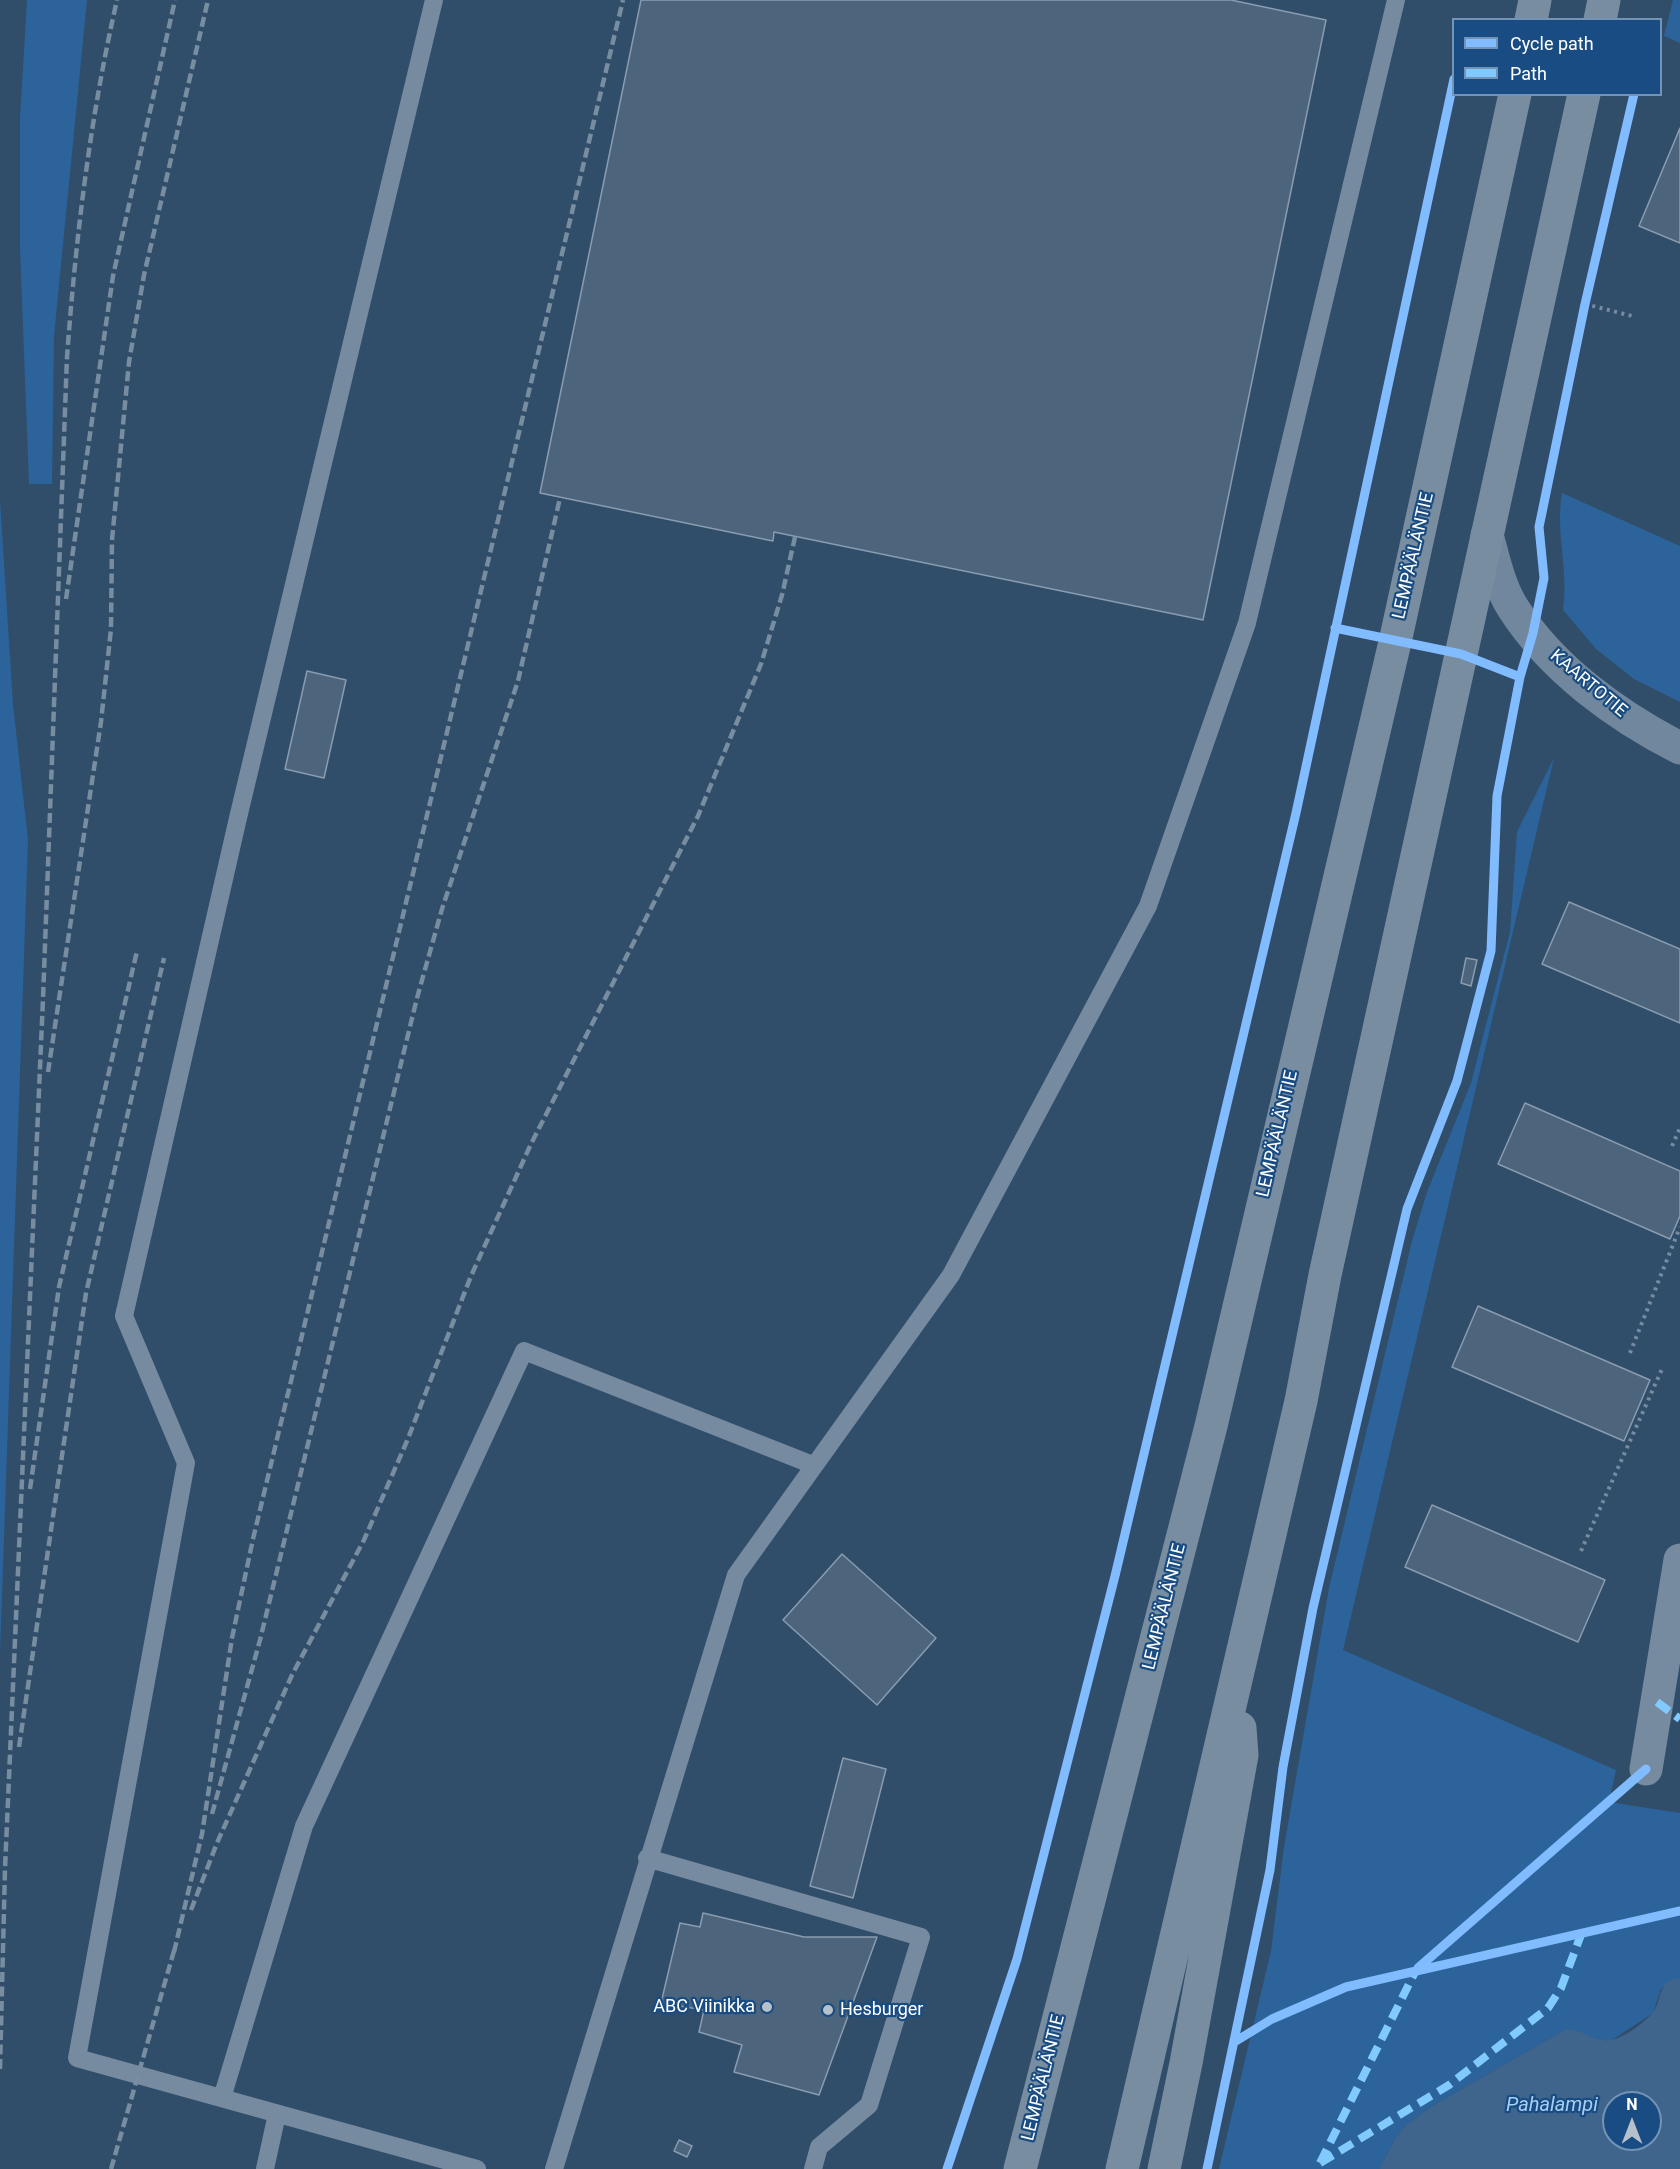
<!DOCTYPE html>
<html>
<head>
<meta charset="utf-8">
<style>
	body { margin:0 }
	#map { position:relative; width:1680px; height:2169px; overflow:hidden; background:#304d6a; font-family:Roboto,sans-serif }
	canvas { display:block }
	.legend { position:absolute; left:1452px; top:18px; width:210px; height:78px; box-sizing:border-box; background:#184c83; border:2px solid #7494b5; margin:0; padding:8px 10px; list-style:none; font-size:18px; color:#fff }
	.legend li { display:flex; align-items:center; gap:12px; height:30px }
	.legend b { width:30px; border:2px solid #7494b5 }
	.north { position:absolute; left:1602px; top:2091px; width:60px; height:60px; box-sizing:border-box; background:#184c83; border:2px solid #7494b5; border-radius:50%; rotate:0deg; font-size:16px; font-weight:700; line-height:24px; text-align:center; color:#fff }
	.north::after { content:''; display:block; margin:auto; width:21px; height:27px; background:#b7c1cb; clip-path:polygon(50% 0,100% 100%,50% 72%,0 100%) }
</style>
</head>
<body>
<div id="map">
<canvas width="1680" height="2169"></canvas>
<ul class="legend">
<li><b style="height:8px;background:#80bcff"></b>Cycle path</li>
<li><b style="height:8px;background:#80caff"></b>Path</li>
</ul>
<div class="north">N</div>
</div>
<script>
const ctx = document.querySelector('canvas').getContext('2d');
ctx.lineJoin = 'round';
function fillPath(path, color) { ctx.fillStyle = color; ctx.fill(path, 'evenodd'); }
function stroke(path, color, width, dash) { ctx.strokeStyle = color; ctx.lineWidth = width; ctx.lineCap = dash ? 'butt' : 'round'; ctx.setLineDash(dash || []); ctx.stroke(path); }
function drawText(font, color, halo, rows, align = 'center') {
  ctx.font = font + ' Roboto,sans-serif'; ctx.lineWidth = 4.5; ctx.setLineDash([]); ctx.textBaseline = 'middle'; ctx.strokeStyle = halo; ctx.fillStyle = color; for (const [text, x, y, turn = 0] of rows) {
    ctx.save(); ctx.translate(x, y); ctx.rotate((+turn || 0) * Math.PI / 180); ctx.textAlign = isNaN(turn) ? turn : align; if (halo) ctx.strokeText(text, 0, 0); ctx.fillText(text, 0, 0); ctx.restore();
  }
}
fillPath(new Path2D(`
	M27,0h60l-33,336 -2,148h-23l-9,-235v-132z
	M1673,0h7v43l-16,-7z
	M1562,493l118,53v156l-46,-23 -38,-30 -33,-39c6,-41 -8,-76 -1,-117z
	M0,500l13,204 15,136 -28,814z
	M1554,758l-211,892 273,120 -7,32 71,11v166h-7l-12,10 -8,24 -41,27h-13l-33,-11 -137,79 -23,17 -10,12 -17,32h-160l52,-218 13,-104 45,-259 83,-347 15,-49 44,-109 39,-151 7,-100z`), '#2c639a');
fillPath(new Path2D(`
	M1673,1979h7v190h-301l17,-32 10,-12 23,-17 137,-79c15,0 28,13 44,11 13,-1 39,-20 45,-31 7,-12 3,-23 18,-30zM1614,2103h36v36h-36z`), '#3f658d');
const building = new Path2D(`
	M641,0h590l95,20 -123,600 -429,-88 -1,9 -233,-48z
	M1680,128v115l-41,-17z
	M307,671l39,9 -22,98 -39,-9z
	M1569,902l111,47v74l-138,-59z
	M1466,958l11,2 -6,26 -10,-3z
	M1525,1103l155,68v45l-10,23 -172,-75z
	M1478,1306l172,74 -26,61 -172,-74z
	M1432,1505l173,75 -27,62 -173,-75z
	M842,1554l94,84 -59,67 -94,-85z
	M843,1758l43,11 -33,129 -43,-12z
	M703,1913l101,24h73l-58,158 -85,-23 8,-27 -43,-13 5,-22 -43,-7 19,-80 20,4z
	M679,2140l13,6 -5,11 -13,-6z`);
fillPath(building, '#4c647c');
stroke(building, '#8a9caf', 1.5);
stroke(new Path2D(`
	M1585,304l47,12
	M1672,1146l8,-18
	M1630,1353l50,-126
	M1581,1551l81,-182`), '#768ba0', 4, [3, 4.5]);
stroke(new Path2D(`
	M434,0l-196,818 -114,498 62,147 -109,595 400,111
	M647,1858l274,79 -52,168 -50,42 -6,22
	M222,2098l82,-272 220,-475 289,114
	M265,2169l12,-55
	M554,2169l182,-594 215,-300 197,-369 99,-283 149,-623`), '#768ba0', 18);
stroke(new Path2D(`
	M1646,1769l34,-209`), '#768ba0', 33);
stroke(new Path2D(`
	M1487,535c7,24 12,51 26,73 39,61 104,108 167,140`), '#71879d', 33);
stroke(new Path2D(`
	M1531,20l4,-20
	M1600,20l4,-20
	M1020,2169l191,-743 184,-784 120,-548
	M1122,2169l179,-768 24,-126 259,-1181
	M1164,2169l22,-106 56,-308 -2,-27`), '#788da0', 33);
stroke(new Path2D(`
	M66,599l47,-323 62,-276
	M48,1072l53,-350 10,-93 1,-89 17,-178 15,-87 64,-275
	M30,1489l29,-202 78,-336
	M19,1747l67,-454 78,-335
	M212,1814l48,-174 157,-642 25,-89 76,-228 42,-183
	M191,1910l26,-67 75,-168 72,-135 43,-99 64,-165 60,-132 167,-328 63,-152 21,-69 13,-58
	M174,1952l28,-118 30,-196 21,-99 370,-1539
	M0,2069l5,-200 38,-870 24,-642c9,-121 23,-239 50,-357
	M111,2169l65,-225`), '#788da0', 4.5, [10, 4.5]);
stroke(new Path2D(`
	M1657,1702l23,17
	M1320,2163l129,-78 99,-77 13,-20 21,-56
	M1320,2163l96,-193`), '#80caff', 8, [15, 8]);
stroke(new Path2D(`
	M1335,628l126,26 59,23
	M1418,1968l228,-199
	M1236,2041l36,-22 74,-32 334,-76
	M947,2169l70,-210 98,-383 181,-763 158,-734
	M1207,2169l63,-299 13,-103 30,-159 94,-399 50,-128 34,-130 6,-155 23,-119 13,-44 11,-55 -5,-51 46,-223 49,-210`), '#80bcff', 9);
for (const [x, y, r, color] of [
	[767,2007,6,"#b7c1cb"],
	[828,2010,6,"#b7c1cb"]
]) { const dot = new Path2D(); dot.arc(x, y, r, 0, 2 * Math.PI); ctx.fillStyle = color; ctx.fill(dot); stroke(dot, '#184c83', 2); }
drawText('18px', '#fff', '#184c83', [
	["LEMPÄÄLÄNTIE",1414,556,-77],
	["KAARTOTIE",1588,684,40],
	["LEMPÄÄLÄNTIE",1278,1134,-77],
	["LEMPÄÄLÄNTIE",1165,1607,-76],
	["LEMPÄÄLÄNTIE",1044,2078,-76]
]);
drawText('18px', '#fff', '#184c83', [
	["ABC Viinikka",755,2007],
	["Hesburger",840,2010,"left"]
], 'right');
drawText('italic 20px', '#a7cef4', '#184c83', [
	["Pahalampi",1552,2106]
]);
</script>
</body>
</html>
